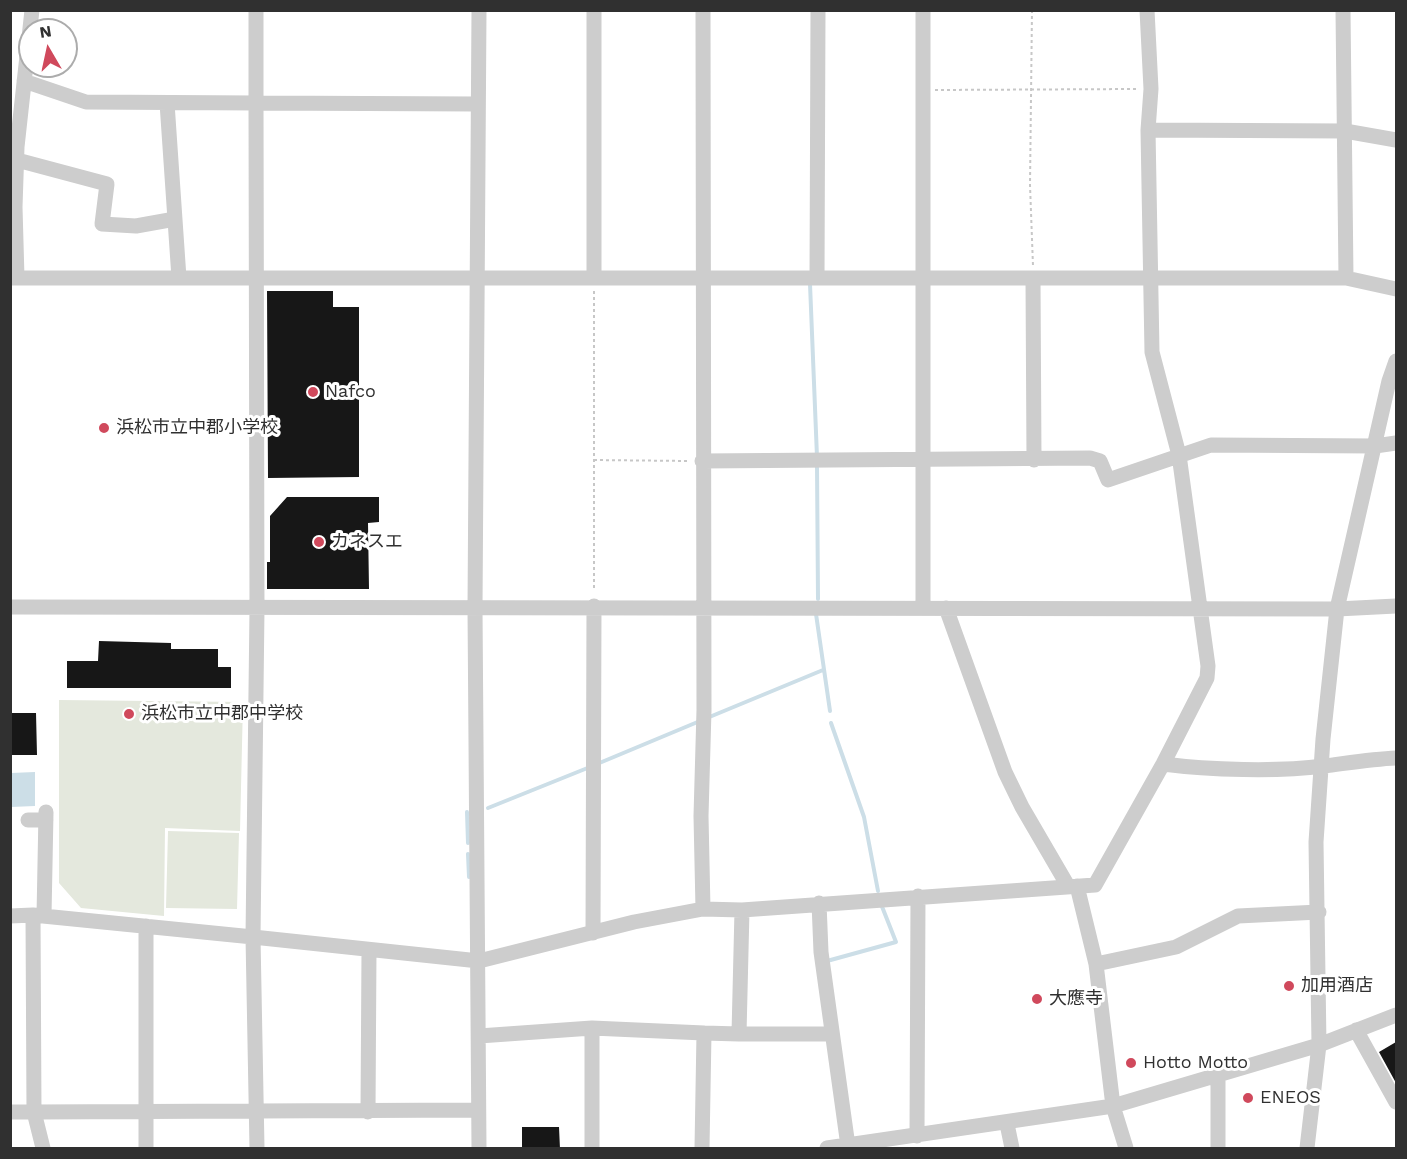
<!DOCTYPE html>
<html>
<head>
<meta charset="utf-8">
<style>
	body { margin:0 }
	#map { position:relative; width:1407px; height:1159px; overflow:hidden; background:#fff; font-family:"Work Sans",sans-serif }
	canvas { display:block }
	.frame { position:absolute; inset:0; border:12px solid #303030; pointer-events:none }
	.north { position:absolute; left:18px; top:18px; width:60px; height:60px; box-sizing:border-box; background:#fff; border:2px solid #acacac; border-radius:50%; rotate:351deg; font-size:16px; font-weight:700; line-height:24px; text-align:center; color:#303030 }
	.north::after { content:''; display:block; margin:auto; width:21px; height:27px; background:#d0495c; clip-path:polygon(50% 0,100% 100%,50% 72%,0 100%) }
</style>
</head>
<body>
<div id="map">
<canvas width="1407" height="1159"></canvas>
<div class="frame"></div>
<div class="north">N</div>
</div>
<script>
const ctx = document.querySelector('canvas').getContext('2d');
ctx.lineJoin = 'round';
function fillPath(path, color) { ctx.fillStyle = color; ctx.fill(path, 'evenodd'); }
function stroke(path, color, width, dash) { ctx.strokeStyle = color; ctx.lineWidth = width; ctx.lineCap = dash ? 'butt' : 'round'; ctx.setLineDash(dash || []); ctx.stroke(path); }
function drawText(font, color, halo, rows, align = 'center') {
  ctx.font = font + ' "Work Sans","Noto Sans JP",sans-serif'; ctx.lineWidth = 6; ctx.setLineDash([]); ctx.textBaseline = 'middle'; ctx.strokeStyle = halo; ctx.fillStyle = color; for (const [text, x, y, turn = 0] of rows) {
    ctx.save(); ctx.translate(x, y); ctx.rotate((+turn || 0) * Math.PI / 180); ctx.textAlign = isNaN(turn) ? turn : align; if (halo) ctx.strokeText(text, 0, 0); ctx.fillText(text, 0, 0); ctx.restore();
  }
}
fillPath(new Path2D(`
	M59,700l184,2 -3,129 -75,-3 -1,88 -83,-8 -22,-25z
	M168,831l71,2 -2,76 -71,-1z`), '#e4e8dd');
fillPath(new Path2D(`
	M35,772v34l-24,1v-34z`), '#ccdee7');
stroke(new Path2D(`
	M810,284l7,173
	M817,465l1,134
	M816,614l14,97
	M707,718l116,-48
	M831,723l33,94 14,74
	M597,764l103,-43
	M488,808l102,-41
	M467,812l1,31
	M468,854l1,23
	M827,961l69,-19 -15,-38`), '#ccdee7', 4);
fillPath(new Path2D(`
	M267,291h66v16h26v170l-91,1z
	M287,497h92v25l-11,1 1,66h-102v-27h3v-46z
	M99,641l72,2v6h47v18h13v21h-164v-27h31z
	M10,713h26l1,42h-27z
	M1396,1042v41l-17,-31z
	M522,1127h37l1,22h-38z`), '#171717');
stroke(new Path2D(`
	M1032,10l-2,175 3,81
	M935,90l201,-1
	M594,291v300
	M594,460l94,1`), '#c7c7c7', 2, [3, 3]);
stroke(new Path2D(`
	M1343,10l3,268
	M24,81l62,21 170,1v-93
	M167,103l12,175
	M1148,130l197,1 51,9
	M17,160l90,24 -5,40 34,2 39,-7
	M10,278h1336l50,11
	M17,278l-2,-71 2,-60 15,-137
	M594,278v-268
	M817,278l1,-268
	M1033,279l1,181
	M702,461l388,-3 10,3 8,19 103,-35 164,1 21,-3
	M10,607l1327,2 59,-3
	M923,608v-598
	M946,608l59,164 17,35 46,79
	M1163,764c46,6 115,8 161,2 24,-3 48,-7 72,-8
	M28,820h18
	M1077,886l19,78 17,142 13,42
	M819,903l2,49 27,194
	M742,910l353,-25 68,-121 44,-86 1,-12 -29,-211 -27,-103 -4,-222 3,-41 -4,-79
	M33,915l1,197 444,-2
	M10,916l23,-1 220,22 4,-328 -1,-506 220,1
	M44,916l2,-104
	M593,933l1,-327
	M1096,964l80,-17 62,-31 81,-4
	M1356,1030l40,72
	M739,1034h93
	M479,1036l113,-8 112,5
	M1218,1075v73
	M10,1112h24l9,36
	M368,1112l1,-162
	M1007,1124l5,24
	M917,1136l1,-240
	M146,1148v-222
	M257,1148l-4,-211 226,24 155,-39 69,-13
	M479,1148l-4,-540 4,-598
	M592,1148v-120
	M702,1148l2,-115 35,1 3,-124 -39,-1 -2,-93 3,-106 -1,-700
	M827,1148l286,-42 206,-61 77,-30
	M1307,1148l12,-103 -3,-203 7,-103 14,-130 52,-228 7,-20`), '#cdcdcd', 15);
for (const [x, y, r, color] of [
	[313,392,6,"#d0495c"],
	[104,428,6,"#d0495c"],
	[319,542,6,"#d0495c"],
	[129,714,6,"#d0495c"],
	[1289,986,6,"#d0495c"],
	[1037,999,6,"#d0495c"],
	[1131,1063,6,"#d0495c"],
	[1248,1098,6,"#d0495c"]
]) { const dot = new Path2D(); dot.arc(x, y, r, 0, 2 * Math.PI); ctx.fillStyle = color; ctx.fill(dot); stroke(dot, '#fff', 2); }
drawText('18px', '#303030', '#fff', [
	["Nafco",325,392],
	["浜松市立中郡小学校",116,428],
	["カネスエ",331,542],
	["浜松市立中郡中学校",141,714],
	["加用酒店",1301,986],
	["大應寺",1049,999],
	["Hotto Motto",1143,1063],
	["ENEOS",1260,1098]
], 'left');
</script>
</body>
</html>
